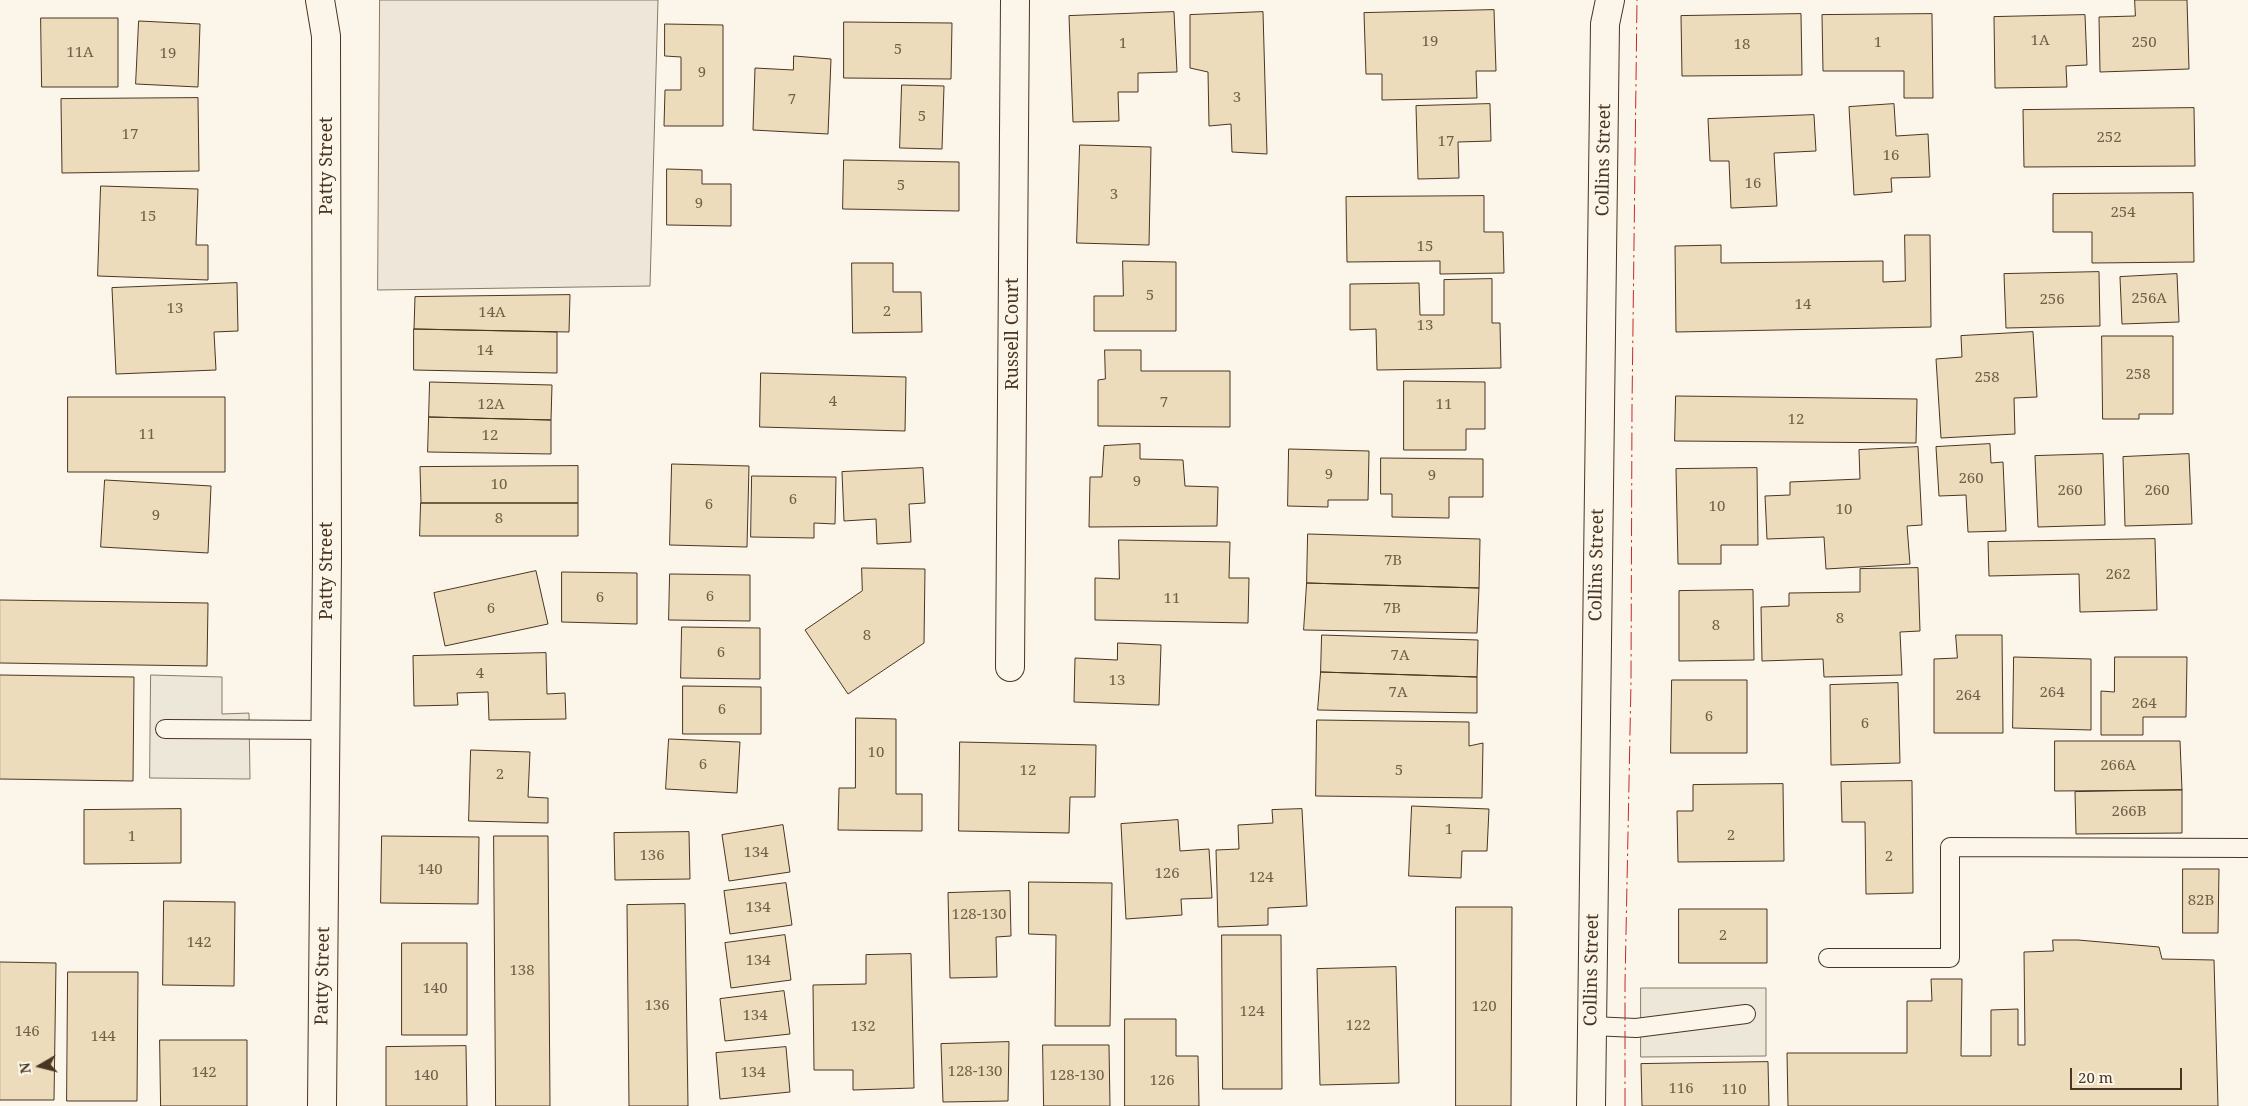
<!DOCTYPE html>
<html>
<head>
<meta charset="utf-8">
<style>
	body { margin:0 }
	#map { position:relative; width:2248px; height:1106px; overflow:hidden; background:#fbf6e9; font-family:"Noto Serif",serif }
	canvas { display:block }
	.north { position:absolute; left:15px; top:1041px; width:50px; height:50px; -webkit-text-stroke:4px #fbf6e9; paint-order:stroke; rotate:262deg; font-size:14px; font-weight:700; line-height:20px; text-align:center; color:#4a3520 }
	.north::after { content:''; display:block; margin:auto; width:18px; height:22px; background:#4a3520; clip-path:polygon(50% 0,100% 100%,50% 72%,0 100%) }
	.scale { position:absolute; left:2070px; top:1068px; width:112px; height:22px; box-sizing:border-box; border:2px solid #4a3520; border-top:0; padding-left:6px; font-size:15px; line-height:18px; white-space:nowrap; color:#4a3520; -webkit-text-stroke:4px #fbf6e9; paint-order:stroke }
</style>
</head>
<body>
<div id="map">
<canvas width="2248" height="1106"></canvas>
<div class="north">N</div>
<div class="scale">20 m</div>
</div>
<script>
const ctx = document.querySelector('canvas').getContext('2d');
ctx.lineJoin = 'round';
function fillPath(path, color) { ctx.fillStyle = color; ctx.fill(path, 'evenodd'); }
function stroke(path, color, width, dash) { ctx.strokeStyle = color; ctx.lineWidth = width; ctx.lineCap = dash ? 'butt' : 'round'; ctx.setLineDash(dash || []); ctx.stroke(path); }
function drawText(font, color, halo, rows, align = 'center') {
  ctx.font = font + ' "Noto Serif",serif'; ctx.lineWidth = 4; ctx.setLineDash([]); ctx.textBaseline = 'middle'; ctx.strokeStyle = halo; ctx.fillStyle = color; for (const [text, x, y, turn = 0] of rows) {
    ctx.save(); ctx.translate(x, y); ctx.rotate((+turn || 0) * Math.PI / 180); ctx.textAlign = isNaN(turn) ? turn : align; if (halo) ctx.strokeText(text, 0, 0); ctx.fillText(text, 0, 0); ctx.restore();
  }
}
const green = new Path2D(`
	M380,0h278l-8,286 -272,4z`);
fillPath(green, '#ede6d9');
stroke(green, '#887966', 1);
const parking = new Path2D(`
	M151,675l71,2v37l27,-1 1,66 -100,-1z
	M1641,988h125v68l-125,1z`);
fillPath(parking, '#ede7d9');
stroke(parking, '#887966', 1);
const building = new Path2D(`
	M2135,0h52l2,69 -89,3 -1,-55 36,-1z
	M1494,10l2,61h-20l1,27 -95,2v-26h-16l-2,-61z
	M1174,12l3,60 -39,1v19h-20l1,29 -46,1 -4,-106z
	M1263,12l4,142 -35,-2 -1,-28 -22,2 -1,-54 -18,-4v-53z
	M1801,14l1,61 -120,1 -1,-60z
	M1932,14l1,84h-29v-27h-81l-1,-56z
	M2085,15l2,50 -21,1 1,21 -72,1 -1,-71z
	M41,18h77v69h-76z
	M139,21l61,3 -2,63 -62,-3z
	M844,22l108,1 -1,56 -107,-1z
	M665,24l58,1v101h-59l1,-36h16v-33l-16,-1z
	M794,56l37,3 -3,75 -75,-4 2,-62 38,2z
	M902,85l42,1 -2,63 -42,-1z
	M198,98l1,73 -137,2 -1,-74z
	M1490,104l1,37 -33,1 1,36 -41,1 -2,-73z
	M1894,104l2,32 32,-2 2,43 -39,1 1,14 -38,3 -5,-88z
	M2194,108l1,58 -171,1 -1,-57z
	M1814,115l2,36 -42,2 3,53 -46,2 -2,-47h-19l-2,-42z
	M1080,145l71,2 -2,98 -72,-2z
	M844,160l115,2v49l-116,-2z
	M667,169l35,1v14h29v42l-64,-1z
	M101,186l97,3 -2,56h12v35l-110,-4z
	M2193,193l1,69 -102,1v-31h-39v-38z
	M1484,196v36h19l1,41 -64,1v-13l-93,1 -1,-65z
	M1905,235h25l1,92 -255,5 -1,-86 46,-1v18l162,-2v21l22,-1z
	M1123,261l53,1v69h-82v-35h29z
	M852,263h41v29h28l1,40 -69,1z
	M2099,272l1,54 -94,2 -2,-54z
	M2177,274l2,48 -57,2 -2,-47z
	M1492,279v44h8l1,45 -124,2 -1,-41 -26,1v-46l69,-1 1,32h24v-35z
	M237,283l1,48 -24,1 2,38 -100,4 -4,-86z
	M570,295l-1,37 -155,-3 1,-32z
	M414,329l143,3v41l-143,-3z
	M2033,332l4,65 -23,1 1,36 -74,4 -5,-79 26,-2 -1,-21z
	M2102,336h71v78h-34v5h-36z
	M1105,350h36v21h89v56l-132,-1v-46l7,-1z
	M761,373l145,4 -1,54 -145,-4z
	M1404,381l81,1v47h-19v21h-62z
	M430,382l122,3 -1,35 -122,-3z
	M1676,396l241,3 -1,44 -241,-2z
	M68,397h157v75h-157z
	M429,417l122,3v34l-123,-2z
	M1140,444v15l43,1 2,26 33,1 -1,39 -128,1 1,-50h12l2,-31z
	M1990,444l1,19 12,-1 3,69 -38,1 -2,-37 -27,1 -3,-49z
	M1918,447l4,78 -15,1 3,38 -84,5 -2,-32 -57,2 -2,-43 25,-1v-13l70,-3 -1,-29z
	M1289,449l80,2 -1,49h-40v7l-40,-1z
	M2103,454l2,71 -67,2 -3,-71z
	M2189,454l3,70 -67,2 -2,-69z
	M1381,458l102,1v38h-34v21l-57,-1v-23h-11z
	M672,464l77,2 -2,81 -77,-2z
	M578,466v37h-157l-1,-36z
	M923,468l2,35 -16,1 2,38 -34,2 -1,-25 -32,2 -2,-49z
	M1757,468l1,77h-37v19h-43l-2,-95z
	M752,476l84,1 -1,47 -21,-1v15l-63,-1z
	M105,480l106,6 -3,67 -107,-6z
	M421,503h157v33h-158z
	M1308,534l172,5 -1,49 -172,-5z
	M2155,539l2,71 -77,2 -1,-38 -90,2 -1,-34z
	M1119,540l111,2 -1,36h20l-1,45 -153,-3v-42l24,1z
	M862,568l63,1 -1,74 -76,51 -43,-64 57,-39z
	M1918,568l2,63 -20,1 2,43 -78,2 -1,-18 -61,2 -1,-54 28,-1v-13l71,-1v-23z
	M536,571l12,53 -103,22 -11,-53z
	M562,572l75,1v51l-75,-2z
	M670,574l80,1v46l-81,-1z
	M1307,583l172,5 -2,45 -173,-3z
	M1753,590l1,70 -75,1v-70z
	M0,600l208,3 -1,63 -207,-3z
	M682,627l78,1v51l-79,-1z
	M1322,635l156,5 -1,37 -156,-5z
	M1956,635h46l1,98h-69v-74l23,-1z
	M1118,643l43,2 -2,60 -85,-3 1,-44 42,2z
	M546,653l1,41 18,-1 1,26 -77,1 -1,-28 -31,1 1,12 -44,1 -1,-50z
	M2014,657l77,2v71l-78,-2z
	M2115,657h72l-1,60h-43v18h-42v-44l13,1z
	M1321,672l156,5v36l-159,-3z
	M0,675l134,2 -1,104 -133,-2z
	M1672,680h75v73h-76z
	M1898,683l2,80 -69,2 -1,-80z
	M683,686l78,1v47h-78z
	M856,718l40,1v75h26v37l-84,-1 1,-42h16z
	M1317,720l152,2v24l14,-3 -1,55 -166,-2z
	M669,739l71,3 -3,51 -71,-4z
	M2055,741h125l2,49 -127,1z
	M960,742l136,3 -1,52h-25l-1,36 -110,-2z
	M471,750l59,2 -2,45 20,1v25l-79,-2z
	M1912,781l1,112 -47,1 -1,-72h-23l-1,-40z
	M1783,784l1,77 -106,1 -1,-51h16v-26z
	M2182,790v43l-106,1 -1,-42z
	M1412,806l77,3 -2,42h-25l-1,27 -52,-2z
	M181,809v54l-97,1v-54z
	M1302,809l5,97 -39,2v17l-50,2 -2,-77 23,-1 -1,-24 35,-2 -1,-13z
	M1178,820l2,31 29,-2 3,49 -31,1 1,16 -56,4 -5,-95z
	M783,825l7,47 -61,9 -7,-46z
	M689,832l1,47 -75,1 -1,-47z
	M382,836l97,1 -1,67 -97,-1z
	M494,836h54l2,270h-54z
	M2183,869h36l-1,64h-35z
	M1029,882l83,1 -2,143h-55l1,-91 -27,-1z
	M786,883l6,42 -62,9 -6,-43z
	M1010,891l1,45 -15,1 1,40 -47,1 -2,-85z
	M164,901l71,1 -1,84 -71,-1z
	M685,904l3,202h-59l-2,-201z
	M1456,907h56l-1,199h-55z
	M1679,909h88v54h-88z
	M785,935l6,45 -60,8 -6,-45z
	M1222,935h59l1,154h-59z
	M2053,940h25l81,7 3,12 52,1 4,146h-430l-1,-53h120v-52h25l-1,-22h31l-1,77h30v-46l27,-1v36h7l-1,-93 29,-1z
	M402,943h65v92h-65z
	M911,954l3,134 -61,2v-20h-39l-1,-85 53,-1v-29z
	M0,962l56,1 -2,137h-54z
	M1396,967l3,116 -79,2 -3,-116z
	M68,972h70l-1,129h-70z
	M784,991l6,43 -65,7 -5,-42z
	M1125,1019h51v37h22l1,50h-74z
	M160,1040h87v66h-86z
	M1009,1042l-1,59 -65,1 -2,-58z
	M1043,1045h66l1,61h-66z
	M466,1046l1,60h-81v-59z
	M786,1047l4,45 -70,7 -4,-46z
	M1768,1062l1,44h-127l-1,-42z`);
fillPath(building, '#ecdcbc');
stroke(building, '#4a3520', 1);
const lane = new Path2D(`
	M165,729l161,1
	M1828,958h122v-111l298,1
	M1592,1026l44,2 110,-14`);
const street = new Path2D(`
	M320,0l6,36 1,521 -5,549
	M1010,667l5,-667
	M1591,1106l14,-1082 5,-24`);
stroke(lane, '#4a3520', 20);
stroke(street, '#4a3520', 30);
stroke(lane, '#fbf6e9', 18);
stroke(street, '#fbf6e9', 28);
stroke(new Path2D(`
	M1625,1106v-122l6,-302 1,-275 5,-407`), '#c62828', 1, [18, 4, 2.5, 4]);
drawText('15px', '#725f47', null, [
	["1A",2040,41],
	["19",1430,42],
	["1",1878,43],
	["250",2144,43],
	["1",1123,44],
	["18",1742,45],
	["5",898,50],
	["11A",80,53],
	["19",168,54],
	["9",702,73],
	["3",1237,98],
	["7",792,100],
	["5",922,117],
	["17",130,135],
	["252",2109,138],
	["17",1446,142],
	["16",1891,156],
	["16",1753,184],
	["5",901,186],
	["3",1114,195],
	["9",699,204],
	["254",2123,213],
	["15",148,217],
	["15",1425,247],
	["5",1150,296],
	["256A",2149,299],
	["256",2052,300],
	["14",1803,305],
	["13",175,309],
	["2",887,312],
	["14A",492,313],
	["13",1425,326],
	["14",485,351],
	["258",2138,375],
	["258",1987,378],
	["4",833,402],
	["7",1164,403],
	["12A",491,405],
	["11",1444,405],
	["12",1796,420],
	["11",147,435],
	["12",490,436],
	["9",1329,475],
	["9",1432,476],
	["260",1971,479],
	["9",1137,482],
	["10",499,485],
	["260",2070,491],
	["260",2157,491],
	["6",793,500],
	["6",709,505],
	["10",1717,507],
	["10",1844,510],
	["9",156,516],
	["8",499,519],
	["7B",1393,561],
	["262",2118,575],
	["6",710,597],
	["6",600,598],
	["11",1172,599],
	["6",491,609],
	["7B",1392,609],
	["8",1840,619],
	["8",1716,626],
	["8",867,636],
	["6",721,653],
	["7A",1400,656],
	["4",480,674],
	["13",1117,681],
	["7A",1398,693],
	["264",2052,693],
	["264",1968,696],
	["264",2144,704],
	["6",722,710],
	["6",1709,717],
	["6",1865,724],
	["10",876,753],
	["6",703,765],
	["266A",2118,766],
	["12",1028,771],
	["5",1399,771],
	["2",500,775],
	["266B",2129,812],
	["1",1449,830],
	["2",1731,836],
	["1",132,837],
	["134",756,853],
	["136",652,856],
	["2",1889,857],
	["140",430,870],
	["126",1167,874],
	["124",1261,878],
	["82B",2201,901],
	["134",758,908],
	["128-130",979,915],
	["2",1723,936],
	["142",199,943],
	["134",758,961],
	["138",522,971],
	["140",435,989],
	["136",657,1006],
	["120",1484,1007],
	["124",1252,1012],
	["134",755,1016],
	["122",1358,1026],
	["132",863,1027],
	["146",27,1032],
	["144",103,1037],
	["128-130",975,1072],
	["142",204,1073],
	["134",753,1073],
	["140",426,1076],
	["128-130",1077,1076],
	["126",1162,1081],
	["116",1681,1089],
	["110",1734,1090]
]);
drawText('18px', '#4a3520', '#fbf6e9', [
	["Collins Street",1604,160,-89],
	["Patty Street",327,166,-90],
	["Russell Court",1013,334,-90],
	["Collins Street",1597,565,-89],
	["Patty Street",327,571,-90],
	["Collins Street",1592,970,-89],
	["Patty Street",323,976,-89]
]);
</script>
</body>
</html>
